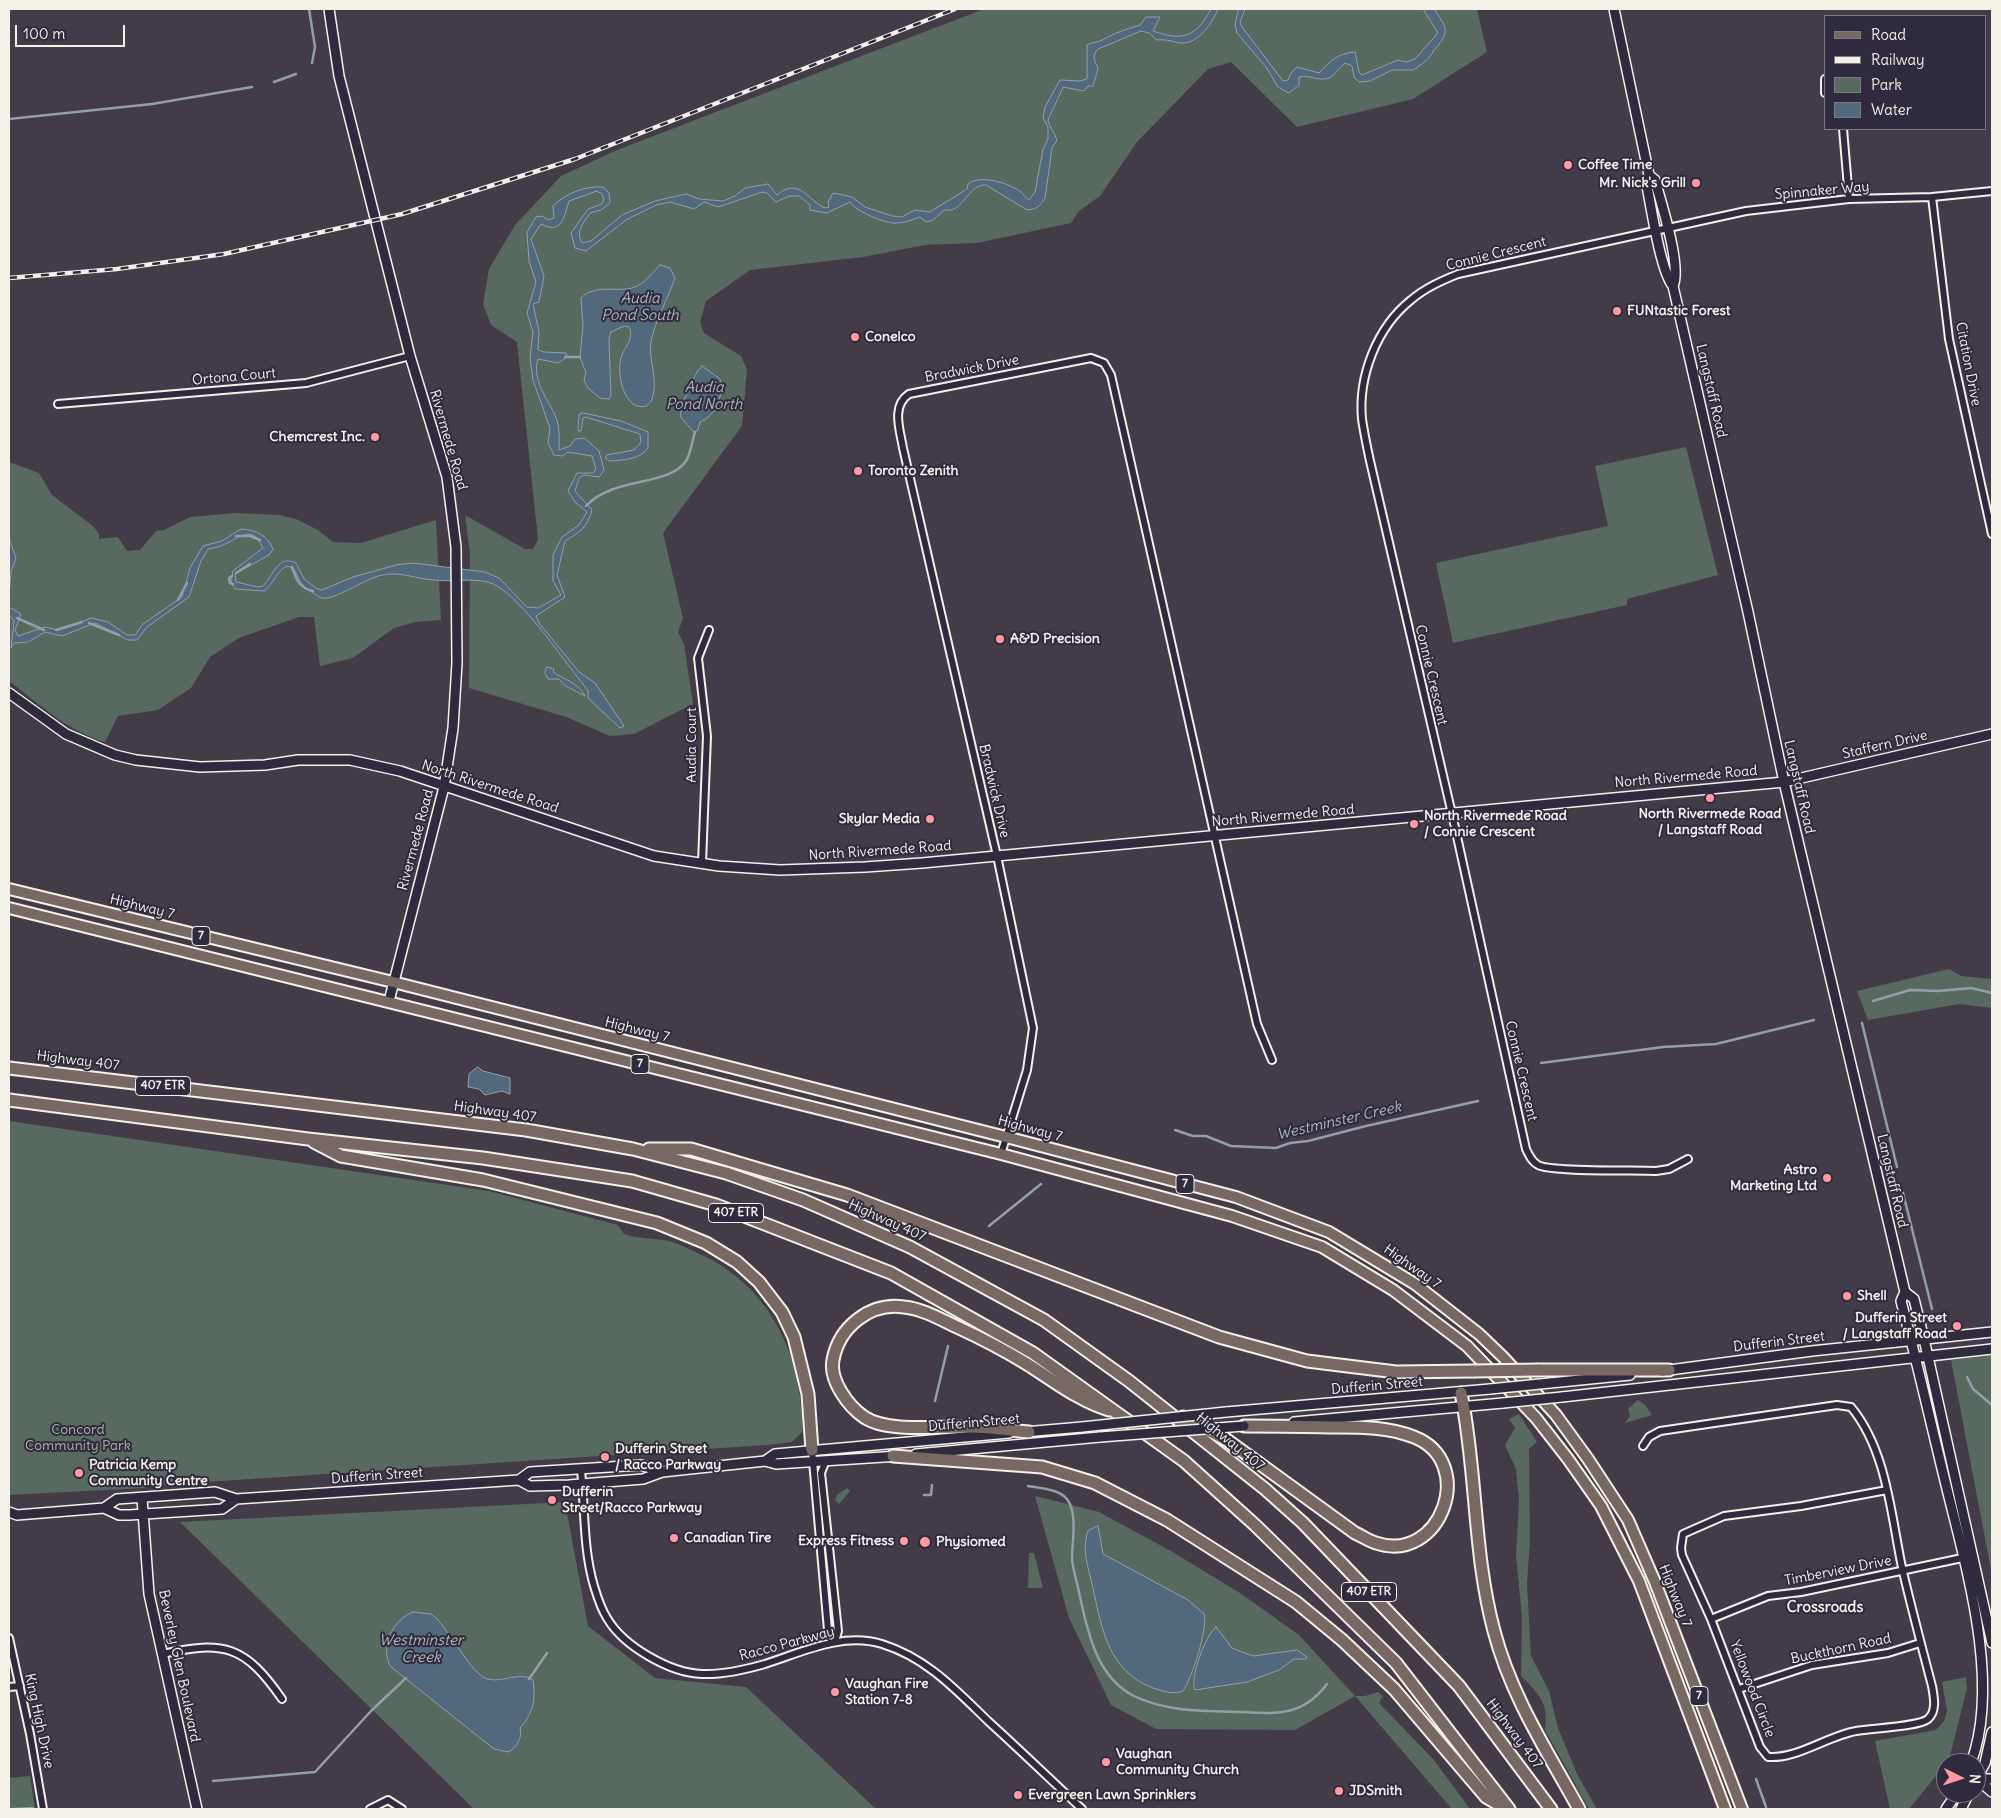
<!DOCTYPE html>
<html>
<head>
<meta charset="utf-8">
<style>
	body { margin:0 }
	#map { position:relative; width:2001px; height:1818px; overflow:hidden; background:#433b48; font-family:Delius,sans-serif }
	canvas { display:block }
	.frame { position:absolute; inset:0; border:10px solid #f4f1e8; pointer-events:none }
	.legend { position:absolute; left:1824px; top:15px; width:162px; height:115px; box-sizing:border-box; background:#2f2a3d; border:1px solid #7e7a81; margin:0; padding:6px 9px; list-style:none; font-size:15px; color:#f4f1e8 }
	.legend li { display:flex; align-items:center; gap:10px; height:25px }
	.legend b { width:25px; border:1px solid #7e7a81 }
	.north { position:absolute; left:1936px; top:1753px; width:50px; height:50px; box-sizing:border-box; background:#2f2a3d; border:1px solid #7e7a81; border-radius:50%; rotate:94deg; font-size:14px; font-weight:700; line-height:20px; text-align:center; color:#f4f1e8 }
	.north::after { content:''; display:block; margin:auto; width:18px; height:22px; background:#ff9aa2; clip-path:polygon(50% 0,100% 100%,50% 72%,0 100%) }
	.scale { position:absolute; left:15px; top:25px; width:110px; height:22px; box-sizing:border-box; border:2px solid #f4f1e8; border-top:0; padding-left:6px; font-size:15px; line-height:18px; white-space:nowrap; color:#f4f1e8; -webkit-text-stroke:4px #2f2a3d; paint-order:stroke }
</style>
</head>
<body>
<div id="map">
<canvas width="2001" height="1818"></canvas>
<div class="frame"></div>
<ul class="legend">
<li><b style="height:6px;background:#776864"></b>Road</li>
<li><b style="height:6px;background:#f4f1e8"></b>Railway</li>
<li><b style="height:14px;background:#586960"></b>Park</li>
<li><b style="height:14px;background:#52687d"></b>Water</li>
</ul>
<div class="north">N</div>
<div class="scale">100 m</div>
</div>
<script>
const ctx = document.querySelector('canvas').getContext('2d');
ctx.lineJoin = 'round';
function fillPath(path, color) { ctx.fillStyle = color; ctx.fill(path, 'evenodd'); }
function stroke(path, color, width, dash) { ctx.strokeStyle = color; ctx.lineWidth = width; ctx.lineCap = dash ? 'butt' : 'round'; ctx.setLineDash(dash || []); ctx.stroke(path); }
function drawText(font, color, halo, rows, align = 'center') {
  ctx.font = font + ' Delius,sans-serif'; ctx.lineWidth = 4; ctx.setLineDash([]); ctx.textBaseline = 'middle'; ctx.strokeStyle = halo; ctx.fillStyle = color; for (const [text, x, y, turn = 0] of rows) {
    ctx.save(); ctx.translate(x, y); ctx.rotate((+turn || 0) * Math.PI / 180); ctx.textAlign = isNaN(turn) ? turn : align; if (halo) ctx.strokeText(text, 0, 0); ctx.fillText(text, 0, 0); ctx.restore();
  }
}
fillPath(new Path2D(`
	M984,9h493l10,43 -74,47 -116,28 -66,-65 -23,7 -71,73 -37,54 -21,15 -8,12 -94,20 -52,2 -62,12 -113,13 -44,31 -6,21 4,11 37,23 6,13 -5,57 -79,107 20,85 -5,14 6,12 9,60 -59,30 -24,2 -44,-19 -97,-29 1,-134 -5,-39 60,34h8l5,-10 -21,-197 -26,-17 -8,-21 6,-35 26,-44 46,-49 56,-26z
	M1686,447l32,128 -91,24v6l-174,38 -17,-80 172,-37 -13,-60z
	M9,462l30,11 13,22 41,31 6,8v5l19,-2 9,14 13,-1 16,-19 8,-1 26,-13 45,-4 44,2 17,4 22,11 15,12 28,1 75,-23 5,100 -26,2 -21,6 -41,30 -33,8 -6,-49h-15l-60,21 -29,19 -19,31 -33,22 -40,6 -13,26c-36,-10 -67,-39 -96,-61z
	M1949,969l12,7 31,3v29l-33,-4 -91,16 -11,-29z
	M9,1121l480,70 129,34 6,9c14,5 30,4 45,7 11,3 24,10 35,15 56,27 89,81 96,142 1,11 4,23 2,34l-10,10 -25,3 -622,41v2l-136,7z
	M1992,1355v220l-41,-215z
	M1638,1400l7,5 7,10 -27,8 5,-7 -2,-7z
	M1519,1414l18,28 -8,7 1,92 -3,42 4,73 18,35 9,37 19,46 20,35h-8l-44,-79c4,-27 -6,-36 -24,-54l1,-57 -6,-64 3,-55 -3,-31 -11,-24 10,-17 -6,-9z
	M847,1488l3,3 -11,13 -4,-4 2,-5z
	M1035,1496l64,16 72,39 69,42 59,42 56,61h10l13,-4 5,4 -4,7 55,57 36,49h-18l-97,-113 -60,34 -139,-1 -45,-24 -42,-87z
	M565,1502l23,124 67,52 91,9 130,122h-402l-294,-287z
	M1029,1553h5l9,35h-15z
	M1966,1677l1,11 -18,72 -40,49h-19l-15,-68 61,-11 8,-9 3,-10 -5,-29z
	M30,1776l5,33h-26v-31z`), '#586960');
const water = new Path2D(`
	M1211,9h7c-5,13 -19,35 -37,34 -9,-1 -12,-4 -24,-3l-8,-7 -8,-2 -43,18c-7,8 -3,11 0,20l-5,17h-5l-4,5 -21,-4c-2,6 -15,31 -15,34 2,6 7,13 9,19l-5,8 -7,50c-5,9 -9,11 -18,12l-41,-25c-19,-1 -22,29 -42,25l-11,10 -7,2 -6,-5c-8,3 -16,6 -24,6 -10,1 -41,-12 -46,-21l-23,11 -17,-3v-5l-11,-9h-10l-13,6 -9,-9 -5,-1 -44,15 -14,-5 -10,7 -24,-7 -14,3 -30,15 -40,31 -11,-3 -4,-15 17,-24 14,-5 2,-5 -2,-5 -5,-3 -28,10c-5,16 -7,34 -28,23l-10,15 13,37 -5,26 -6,2 6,28 -1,18 6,2 22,1 1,4 -9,6 -20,-4c-7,21 11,41 18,59 4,9 3,22 3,32l11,-4 5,-7 9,-1 15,13 5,19 -5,7 -15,-2 -5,3 -4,13 17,19c-5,18 -12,22 -27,31l-8,34 8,22 -29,19 3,7 40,49 16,11 29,43 -4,2 -32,-30v-7l-5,-7c-21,-25 -66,-94 -95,-102 -17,-4 -37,0 -54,-2 -19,-1 -35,-10 -56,-4 -14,4 -46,25 -56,22 -5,-2 -16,-9 -19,-13 -6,-6 -6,-18 -16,-19 -12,6 -12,17 -23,25l-29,-2 -4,-6 2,-12 30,-23c-11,-25 -23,-10 -40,-3 -5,2 -10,3 -15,4l-7,12 -12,36 -42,30 -10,13h-9l-33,-17 -33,13 -17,-4 -17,10 -14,1 -3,5 3,-27 -5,-6v-8l12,7 -6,16 3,6 27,-9 13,3 8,-2 25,-10 17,4 19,13h8l8,-11 39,-27 8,-29 13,-22 19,-5 19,-12c15,1 26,6 32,20l-4,6 -34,19 1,8 22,5 5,-1c10,-10 15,-32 33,-23l8,16 12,9 6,2 31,-13 43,-12 17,-2 72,9 14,6 28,29 11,1 23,-13 -8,-14v-26l9,-18 17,-12 8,-13 -12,-10 -7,-11 9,-18h16l3,-4 -4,-13 -24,-4 -6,4 -8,-1 -6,-12 2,-15 -17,-48 -3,-22 3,-26 -6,-19 9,-31 -7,-21 -2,-29 9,-15 6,-1 6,4 6,-2 -1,-12c13,-13 32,-20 50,-19l6,6 1,10 -9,7 -11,3c-6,9 -15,19 -8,30l9,-2 31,-26 33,-14 31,-7 13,5 24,2 12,-5 10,-8 23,-4 9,11c22,-19 31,6 48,13l4,-1 -1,-5 5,-9 19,4 13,10 27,9 10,1 13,-7 15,2 37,-23 1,-5c12,-10 41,-1 53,8 3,2 4,6 8,8l6,-8 8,-43 5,-10v-12l-5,-9 2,-11 15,-27 20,1 7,-2v-34c5,-3 10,-2 15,-5 15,-8 22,-10 38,-15l6,-8h14l-7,14c29,10 43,7 58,-22z
	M1239,9h6l-5,13 2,5 41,54 5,-1 3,-7 6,-6 22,6c11,-12 19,-20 36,-21l4,20 3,3 36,-15 8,2 9,-3 23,-26 -15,-24h11c12,18 17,22 1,40 -2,1 -2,4 -4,6 -4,6 -12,11 -18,15h-21l-22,11 -11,1 -5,-5 -2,-11 -7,-3c-6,4 -9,11 -14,14 -11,6 -21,-3 -32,0v8l-10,8 -11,-6 -12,-20 -29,-34 -2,-8z
	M660,265l10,3 5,10c-7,21 -20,42 -24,64 -3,18 8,38 1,57 -2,7 -8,9 -15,7 -15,-6 -20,-34 -16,-48 3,-12 14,-18 8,-31l-5,-1 -13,6 -2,7 2,57 -2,3 -9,-1 -12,-10 -4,-8 2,-7 -6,-16 3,-31 -2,-28c13,-14 35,-6 51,-10 13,-4 19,-14 28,-23z
	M702,366l18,13c4,16 -4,37 -20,43l-2,8 -4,2c-2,-2 -12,-13 -13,-15 -3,-6 15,-48 21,-51z
	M583,413l38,8 27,11v16c-9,12 -25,12 -39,13l-4,-3 2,-3 27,-5 7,-8 -1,-8 -54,-17 -3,1 -2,13h-3l1,-16z
	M9,538l7,20 -5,14 -2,25z
	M547,667l7,2 -1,3c9,7 25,10 32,24l-21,-11 -5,-6h-11l-3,-6z
	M478,1067l5,4 27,7v16l-8,-3 -17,4 -6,-6 -11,-2 1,-13z
	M1098,1526l5,28 85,46 16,14c4,15 -12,64 -21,77 -11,4 -20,0 -30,-3 -45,-17 -51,-59 -60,-100 -4,-19 -12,-37 -5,-57z
	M413,1612l18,2 6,5c13,14 33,50 46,58 15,9 36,-7 50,3 3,19 0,34 -13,48 3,10 -4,20 -12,24l-14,-3 -103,-82c-12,-19 2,-48 22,-55z
	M1216,1627l16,21 21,8 44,-6 10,7 -1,2h-12l-15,11 -32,12 -52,8c-6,-11 11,-56 21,-63z`);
fillPath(water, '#52687d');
stroke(water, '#939fa8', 1);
stroke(new Path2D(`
	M309,9l6,38 -3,16
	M274,82l22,-8
	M9,119l143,-15 100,-17
	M565,357h15
	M586,506c28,-30 82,-19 100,-45 5,-8 6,-20 9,-29
	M236,536h14l10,4
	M292,567c4,12 7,21 21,24
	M236,573l14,-9
	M232,576l-3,2 1,5 3,1
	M178,600l9,-17
	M17,618l27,12
	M89,623l30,12
	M56,630l26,-8
	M1873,1001l37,-11 28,1 33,-3 21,5
	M1862,1023l35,144
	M1541,1063l122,-16 53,-3 98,-24
	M1175,1130l18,6h13l25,10 45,2 14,-5 18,-2 58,-15 112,-25
	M1903,1193l29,116
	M989,1226l52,-42
	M1967,1377l6,12 19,16
	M935,1401l13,-55
	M1028,1486c11,2 31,3 39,13 11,15 5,42 5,60 1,11 5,23 7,33 8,38 17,85 55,104 32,16 73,15 108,16 36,2 61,4 85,-28
	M924,1495h7l1,-10
	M529,1679l18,-26
	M1756,1779l10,28
	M213,1781l102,-9 56,-61 35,-33
	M14,1809l19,-1`), '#939fa8', 2.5);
const street = new Path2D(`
	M1825,79v14
	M1843,129l6,70
	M1932,197l17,142 43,195
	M58,404l248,-21 104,-27
	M702,863l5,-127 -9,-78 11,-28
	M1001,1154l26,-84 6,-42 -36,-172 -94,-408c-3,-18 -12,-42 6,-54l182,-36 13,5 7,12 146,649 15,36
	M1688,1159l-19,10 -13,2c-21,-1 -106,1 -118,-6 -7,-4 -9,-10 -12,-16l-74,-335 -82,-353c-3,-14 -6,-28 -8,-42 -4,-43 15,-92 49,-119 14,-12 30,-19 47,-26l288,-63 103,-12 83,-2 60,-6
	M1643,1446l6,-9 11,-6 177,-26 14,2c37,45 40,111 52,165 9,38 19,76 29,114 2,11 5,25 -4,33 -10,8 -57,9 -72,12 -29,5 -58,28 -88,26l-8,-10 -49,-128 -29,-64 -1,-7 2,-14 41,-18 77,-10 86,-16
	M812,1450l16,180 7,12
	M826,1460l-5,13 17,158 -3,11
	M581,1470c4,38 2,79 13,116 3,10 7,23 13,32 16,28 63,55 95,56 21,1 42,-4 63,-10 37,-12 78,-32 117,-20 45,14 74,46 106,77 32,29 63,59 94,88
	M1711,1619l57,-23 33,-4 166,-35
	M9,1638l21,96 13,75
	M162,1654c63,-14 83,-8 120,45
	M9,1687l11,-1
	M1739,1689l73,-24 76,-12 32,-10
	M370,1809l18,-9 14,9`);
const secondary = new Path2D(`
	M329,9l10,67 71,280 37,121 9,70 1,116 -4,65 -9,59 -55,214
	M1614,9l35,166 -3,6c5,24 14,89 27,105l75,326 36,170 121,510 -4,9c16,61 30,123 45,184 20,82 55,198 25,278
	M1649,175l6,5c6,23 27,86 18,106
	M9,693l57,41 49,21 21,5 64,7 65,-2 33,-5h52l50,11 254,85 65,10 61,4 85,-3 57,-4 862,-81 208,-48
	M1905,1292l9,7 10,40 68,304
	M1662,1371l150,-20 180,-19
	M1550,1383l80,-8
	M1562,1397l430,-48
	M1226,1412l264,-23
	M1294,1422l209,-19
	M1024,1432l58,-5
	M916,1454l184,-17
	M765,1461l10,-7 234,-21
	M519,1480l11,6 39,-1 74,-6 19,-7 103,-11 11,3 123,-8
	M142,1498l7,96 48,215
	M104,1508l13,-9 98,-7 21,7 283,-19 11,-8 111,-7 21,7
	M9,1512l8,3 87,-7 15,7h10l93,-6 14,-10
	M1976,1778l16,14
	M1977,1779h15
	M1976,1780l9,-17 7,-31
	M1946,1809l11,-16
	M1961,1809l8,-16`);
const primary = new Path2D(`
	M9,889l384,93 613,155 230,60 93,35 86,52 64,50 24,23 53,58 32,44 40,61 27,62 87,227
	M9,908l992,246 231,62 90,31 71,43 74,56 69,72 32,41 33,47 38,75 86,228`);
const highway = new Path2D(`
	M9,1068l517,62 107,19 93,24 77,27 107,47 134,73 85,61 136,108 38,34 156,163 92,123
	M9,1100l299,39 175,19 149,23 84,24 175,68 142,80 151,108 71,64 141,138 113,146
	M314,1142l27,14 142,24 174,43 49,20 31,19 22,20 23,30 12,25 14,57 4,56
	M649,1149h42l156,46 372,142 88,24 89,11 77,-1
	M1538,1370h131
	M1461,1393c16,78 12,160 33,238 17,65 53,120 85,178
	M1183,1417l44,23 128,93c7,3 14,8 21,10 65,22 102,-81 38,-106 -27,-11 -57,-10 -86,-10 -28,-1 -56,-1 -84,-1
	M1029,1432c-20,-2 -40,-5 -61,-5 -27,-1 -81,6 -104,-10 -16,-11 -35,-37 -31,-57 6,-33 37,-58 71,-53 19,2 36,12 53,20 24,11 47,23 70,37 27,17 52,37 82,46
	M893,1456l149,11 53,16 72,37 129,82 46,38 52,49 92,108 19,11`);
stroke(street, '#f4f1e8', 10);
stroke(secondary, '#f4f1e8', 12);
stroke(primary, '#f4f1e8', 14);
stroke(highway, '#f4f1e8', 15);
stroke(street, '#2f2a3d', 6);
stroke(secondary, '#2f2a3d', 9);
stroke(primary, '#776864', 10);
stroke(highway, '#776864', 11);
const rail = new Path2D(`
	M9,278l108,-9 107,-15 178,-40 173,-55 380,-150`);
stroke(rail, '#f4f1e8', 4.5);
stroke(rail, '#2f2a3d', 2.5, [8]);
const secondaryBridge = new Path2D(`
	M1490,1389l60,-6
	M1503,1403l59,-6
	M1082,1427l144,-15
	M1100,1437l144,-11`);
const highwayBridge = new Path2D(`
	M1473,1371l65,-1`);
stroke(secondaryBridge, '#f4f1e8', 12, []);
stroke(highwayBridge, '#f4f1e8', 15, []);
stroke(secondaryBridge, '#2f2a3d', 9);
stroke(highwayBridge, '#776864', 11);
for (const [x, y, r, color] of [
	[1568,165,5,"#ff9aa2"],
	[1696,183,5,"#ff9aa2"],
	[1617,311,5,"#ff9aa2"],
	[855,337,5,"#ff9aa2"],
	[375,437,5,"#ff9aa2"],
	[858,471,5,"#ff9aa2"],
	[1000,639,5,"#ff9aa2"],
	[1710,798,5,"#ff9aa2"],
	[930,819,5,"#ff9aa2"],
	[1414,824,5,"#ff9aa2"],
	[1827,1178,5,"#ff9aa2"],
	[1847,1296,5,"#ff9aa2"],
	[1957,1326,5,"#ff9aa2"],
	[605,1457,5,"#ff9aa2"],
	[79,1473,5,"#ff9aa2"],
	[552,1500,5,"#ff9aa2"],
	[674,1538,5,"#ff9aa2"],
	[904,1541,5,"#ff9aa2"],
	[925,1542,6,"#ff9aa2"],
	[835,1692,5,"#ff9aa2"],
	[1106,1762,5,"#ff9aa2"],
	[1339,1791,5,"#ff9aa2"],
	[1018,1795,5,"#ff9aa2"]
]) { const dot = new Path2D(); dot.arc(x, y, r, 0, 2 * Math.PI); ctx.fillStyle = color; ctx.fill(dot); stroke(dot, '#2f2a3d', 2); }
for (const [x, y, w] of [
	[201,936,18],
	[640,1064,18],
	[163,1086,55],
	[1185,1184,18],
	[736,1213,55],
	[1369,1592,55],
	[1699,1696,18]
]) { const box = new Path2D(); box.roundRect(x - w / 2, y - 9.5, w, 19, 4); ctx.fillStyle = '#2f2a3d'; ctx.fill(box); stroke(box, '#f4f1e8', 1); }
drawText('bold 12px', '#f4f1e8', null, [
	["7",201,936],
	["7",640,1064],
	["407 ETR",163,1086],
	["7",1185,1184],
	["407 ETR",736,1213],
	["407 ETR",1369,1592],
	["7",1699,1696]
]);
drawText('bold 14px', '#f4f1e8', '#2f2a3d', [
	["Coffee Time",1578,165],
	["Mr. Nick's Grill",1686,183,"right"],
	["FUNtastic Forest",1627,311],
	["Conelco",865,337],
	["Chemcrest Inc.",365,437,"right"],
	["Toronto Zenith",868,471],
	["A&D Precision",1010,639],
	["North Rivermede Road",1710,814,"center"],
	["/ Langstaff Road",1710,830,"center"],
	["North Rivermede Road",1424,816],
	["/ Connie Crescent",1424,832],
	["Skylar Media",920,819,"right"],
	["Astro",1817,1170,"right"],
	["Marketing Ltd",1817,1186,"right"],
	["Shell",1857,1296],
	["Dufferin Street",1947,1318,"right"],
	["/ Langstaff Road",1947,1334,"right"],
	["Dufferin Street",615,1449],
	["/ Racco Parkway",615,1465],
	["Patricia Kemp",89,1465],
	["Community Centre",89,1481],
	["Dufferin",562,1492],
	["Street/Racco Parkway",562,1508],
	["Canadian Tire",684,1538],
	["Express Fitness",894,1541,"right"],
	["Physiomed",936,1542],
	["Vaughan Fire",845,1684],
	["Station 7-8",845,1700],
	["Vaughan",1116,1754],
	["Community Church",1116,1770],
	["JDSmith",1349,1791],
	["Evergreen Lawn Sprinklers",1028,1795]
], 'left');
drawText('14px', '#f4f1e8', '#2f2a3d', [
	["Spinnaker Way",1822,191,-5],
	["Connie Crescent",1496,254,-14],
	["Citation Drive",1968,364,79],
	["Bradwick Drive",972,369,-11],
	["Ortona Court",234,377,-5],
	["Langstaff Road",1711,391,77],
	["Rivermede Road",448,440,74],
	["Connie Crescent",1431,675,77],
	["Audia Court",692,745,-90],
	["Staffern Drive",1885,745,-13],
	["North Rivermede Road",1686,777,-5],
	["North Rivermede Road",490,787,18],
	["Langstaff Road",1799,787,77],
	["Bradwick Drive",994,791,77],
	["North Rivermede Road",1283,816,-5],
	["Rivermede Road",416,840,-75],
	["North Rivermede Road",880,851,-4],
	["Highway 7",142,907,14],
	["Highway 7",637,1030,14],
	["Highway 407",78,1061,7],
	["Connie Crescent",1521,1071,77],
	["Highway 407",495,1112,8],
	["Highway 7",1030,1129,15],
	["Langstaff Road",1892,1181,77],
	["Highway 407",887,1221,24],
	["Highway 7",1412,1267,35],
	["Dufferin Street",1779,1342,-7],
	["Dufferin Street",1377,1386,-5],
	["Dufferin Street",974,1423,-5],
	["Highway 407",1230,1442,39],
	["Dufferin Street",377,1476,-4],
	["Timberview Drive",1838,1571,-11],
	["Highway 7",1675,1596,68],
	["Racco Parkway",787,1644,-15],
	["Buckthorn Road",1841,1649,-12],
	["Beverley Glen Boulevard",179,1666,78],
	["Yellowood Circle",1752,1689,69],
	["King High Drive",39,1721,78],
	["Highway 407",1514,1734,53]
]);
drawText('14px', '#aeb4ab', '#2f2a3d', [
	["Concord",78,1430],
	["Community Park",78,1446]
]);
drawText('italic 15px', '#b3babd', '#2f2a3d', [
	["Audia",640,299],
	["Pond South",640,316],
	["Audia",704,388],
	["Pond North",704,405],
	["Westminster Creek",1339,1121,-13],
	["Westminster",421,1641],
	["Creek",421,1658]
]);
drawText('bold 15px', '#f4f1e8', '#2f2a3d', [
	["Crossroads",1825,1608]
]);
</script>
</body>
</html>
